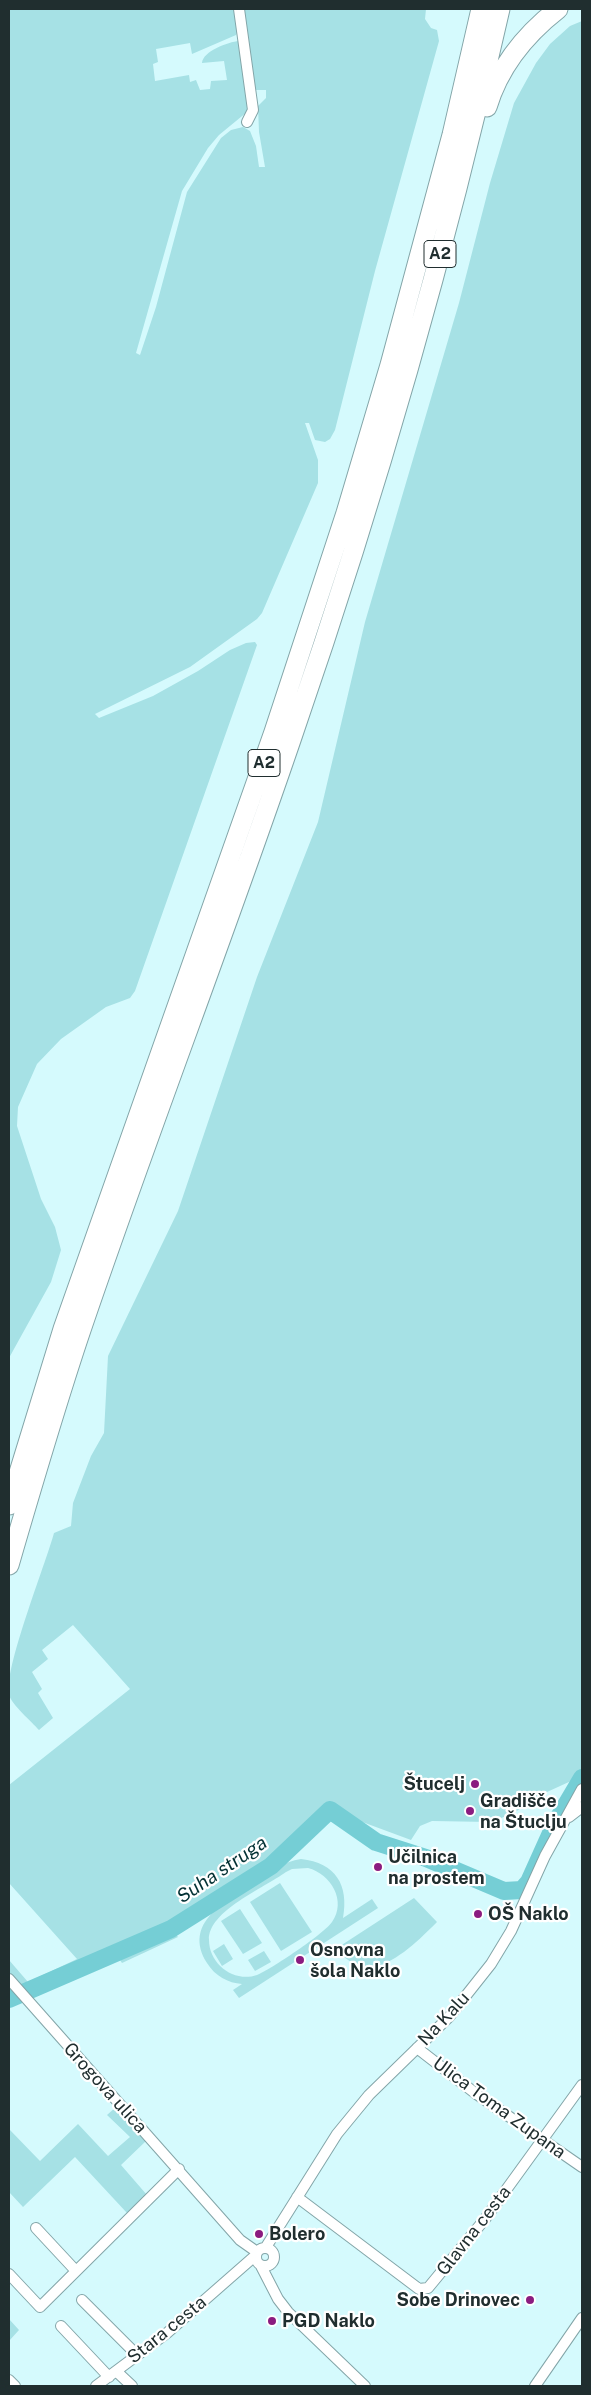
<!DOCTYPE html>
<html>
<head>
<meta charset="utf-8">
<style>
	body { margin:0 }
	#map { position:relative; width:591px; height:2395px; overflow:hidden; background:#d5fafd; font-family:"Public Sans",sans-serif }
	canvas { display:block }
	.frame { position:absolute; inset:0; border:10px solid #202e2f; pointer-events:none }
</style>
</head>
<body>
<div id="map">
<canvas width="591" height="2395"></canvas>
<div class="frame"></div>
</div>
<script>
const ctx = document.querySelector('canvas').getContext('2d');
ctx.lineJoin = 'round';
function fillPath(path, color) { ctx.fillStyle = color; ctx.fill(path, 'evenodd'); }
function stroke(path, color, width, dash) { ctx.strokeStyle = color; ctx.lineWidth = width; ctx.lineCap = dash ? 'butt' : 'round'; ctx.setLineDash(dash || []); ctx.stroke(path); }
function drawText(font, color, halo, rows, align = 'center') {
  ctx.font = font + ' "Public Sans",sans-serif'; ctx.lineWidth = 4.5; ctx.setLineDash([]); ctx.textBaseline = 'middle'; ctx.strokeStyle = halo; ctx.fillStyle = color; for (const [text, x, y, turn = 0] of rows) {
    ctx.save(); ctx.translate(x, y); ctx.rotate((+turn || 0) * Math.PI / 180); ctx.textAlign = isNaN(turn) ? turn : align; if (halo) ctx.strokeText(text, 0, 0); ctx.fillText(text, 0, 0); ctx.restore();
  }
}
fillPath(new Path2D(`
	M9,9h226l3,20 -2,6 -44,19 -2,-11 -34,6 2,13 -5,2 2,17 34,-6 1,7 6,-2 4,10 10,-1 1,-8 16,-1 -3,-19 -22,2c1,-12 26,-21 37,-22l9,67 -1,4 -28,23 -11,13 -26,43 -46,162 4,2 16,-48 31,-115 34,-54 10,-8 12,-3 7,4 6,15 3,21h6l-6,-35 -1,-26 8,-8v-8h-13l-11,-81h184l-1,10 6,9 6,2 2,11 -64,230 -40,159 -5,9 -5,3 -10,-2 -6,-17h-4l13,37v23l-56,130 -5,6 -67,48 -95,47 4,4 54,-22 45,-25 32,-21 16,-7 9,-1 2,3 -122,346 -5,7 -24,9 -45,32 -24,25 -19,43 -1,19 24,73 14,28 6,23 -10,32 -42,76z
	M582,21v1755l-35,16 -35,22 -22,8 -58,-1 -12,5 -9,14 -81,-30 -59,56 -100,63 7,8 -56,26 -4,-6 18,-9 -1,-3 -111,44 -15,-16v-13l19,22 49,-23 -68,-76v-98l121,-96 -57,-64 -31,25 6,9 -16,13 10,17 -4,4 15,25 -14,12c-7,-8 -27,-25 -30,-35 -6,-24 37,-132 45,-162l17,-7 2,-23 18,-47 13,-23 4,-77 70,-145 79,-234 61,-155 47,-200 94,-319 31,-120 24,-80 22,-40 14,-19 20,-18z
	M301,1859c35,4 48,26 42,59l29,-19 6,9 -139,90 -6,-8 9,-6c-14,-1 -27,-8 -35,-21 -25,-40 19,-62 47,-80 14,-9 30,-22 47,-24zM308,1868c23,6 39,33 24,54 -7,11 -62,48 -75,53 -23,8 -48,-11 -48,-35 -1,-29 55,-52 77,-68l6,-3z
	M280,1883l32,49 -31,19 -31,-49z
	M414,1898l23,24c-24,24 -40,39 -72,50l-31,-22z
	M240,1909l22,34 -19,11 -22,-33z
	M224,1944l9,15 -11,7 -9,-15z
	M264,1951l7,11 -16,9 -7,-11z
	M116,2107l30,34 -25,24 26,30 -20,18 -52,-56 -52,50 -14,-15v-63l31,32 38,-37 30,32 22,-19 -23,-22z
	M9,2319l10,11 -10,11z`), '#a6e1e5');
stroke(new Path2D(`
	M9,1999l162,-70 100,-63 59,-56 46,32 50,16 78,33 18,-1 7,-8 27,-60 26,-44`), '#75ced5', 18);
const street = new Path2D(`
	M239,9l14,101 -6,12
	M569,1817l13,-10
	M9,1979l231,261 17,12
	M417,2048l58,45 107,74
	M297,2197l122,92 9,-1 57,-69 97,-134
	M36,2228l40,43
	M266,2247l71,-113 32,-39 80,-78 42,-53 20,-33 34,-75 37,-67
	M256 2257a9 9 0 1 1 18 0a9 9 0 1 1-18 0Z
	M261,2266l17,33 10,13 77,74
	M9,2274l31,33 139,-138
	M82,2300l55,55
	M61,2326l48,51
	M116,2371l16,15
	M9,2380l6,6
	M96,2386l71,-53 89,-78
	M535,2386l47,-68`);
const highway = new Path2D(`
	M487,107c12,-40 39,-73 71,-98
	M9,1505l54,-176 211,-597 72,-219 44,-148 62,-230 29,-126
	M9,1565c23,-79 46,-158 72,-235 68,-200 144,-396 212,-596 82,-237 152,-480 207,-725`);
stroke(street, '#83a5a8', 12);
stroke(highway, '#83a5a8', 21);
stroke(street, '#fff', 10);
stroke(highway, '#fff', 19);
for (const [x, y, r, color] of [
	[475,1784,5,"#8b1c80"],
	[470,1811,5,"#8b1c80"],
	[378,1867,5,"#8b1c80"],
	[478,1914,5,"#8b1c80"],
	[300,1960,5,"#8b1c80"],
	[259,2234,5,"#8b1c80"],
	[530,2300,5,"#8b1c80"],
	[272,2321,5,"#8b1c80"]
]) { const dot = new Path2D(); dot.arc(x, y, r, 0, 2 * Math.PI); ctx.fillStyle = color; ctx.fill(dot); stroke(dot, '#fff', 2); }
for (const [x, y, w] of [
	[440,254,32],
	[264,763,32]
]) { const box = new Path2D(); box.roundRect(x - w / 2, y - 13.5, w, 27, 4); ctx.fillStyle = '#fff'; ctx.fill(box); stroke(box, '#202e2f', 1); }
drawText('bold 16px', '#202e2f', null, [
	["A2",440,254],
	["A2",264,763]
]);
drawText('bold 18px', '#202e2f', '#fff', [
	["Štucelj",465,1784,"right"],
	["Gradišče",480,1801],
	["na Štuclju",480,1822],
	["Učilnica",388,1857],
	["na prostem",388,1878],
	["OŠ Naklo",488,1914],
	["Osnovna",310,1950],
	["šola Naklo",310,1971],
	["Bolero",269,2234],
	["Sobe Drinovec",520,2300,"right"],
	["PGD Naklo",282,2321]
], 'left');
drawText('18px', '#202e2f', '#fff', [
	["Na Kalu",444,2019,-47],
	["Grogova ulica",105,2088,48],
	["Ulica Toma Zupana",499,2108,36],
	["Glavna cesta",474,2231,-52],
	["Stara cesta",167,2330,-39]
]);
drawText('italic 19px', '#033134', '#fff', [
	["Suha struga",222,1870,-34]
]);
</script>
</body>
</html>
